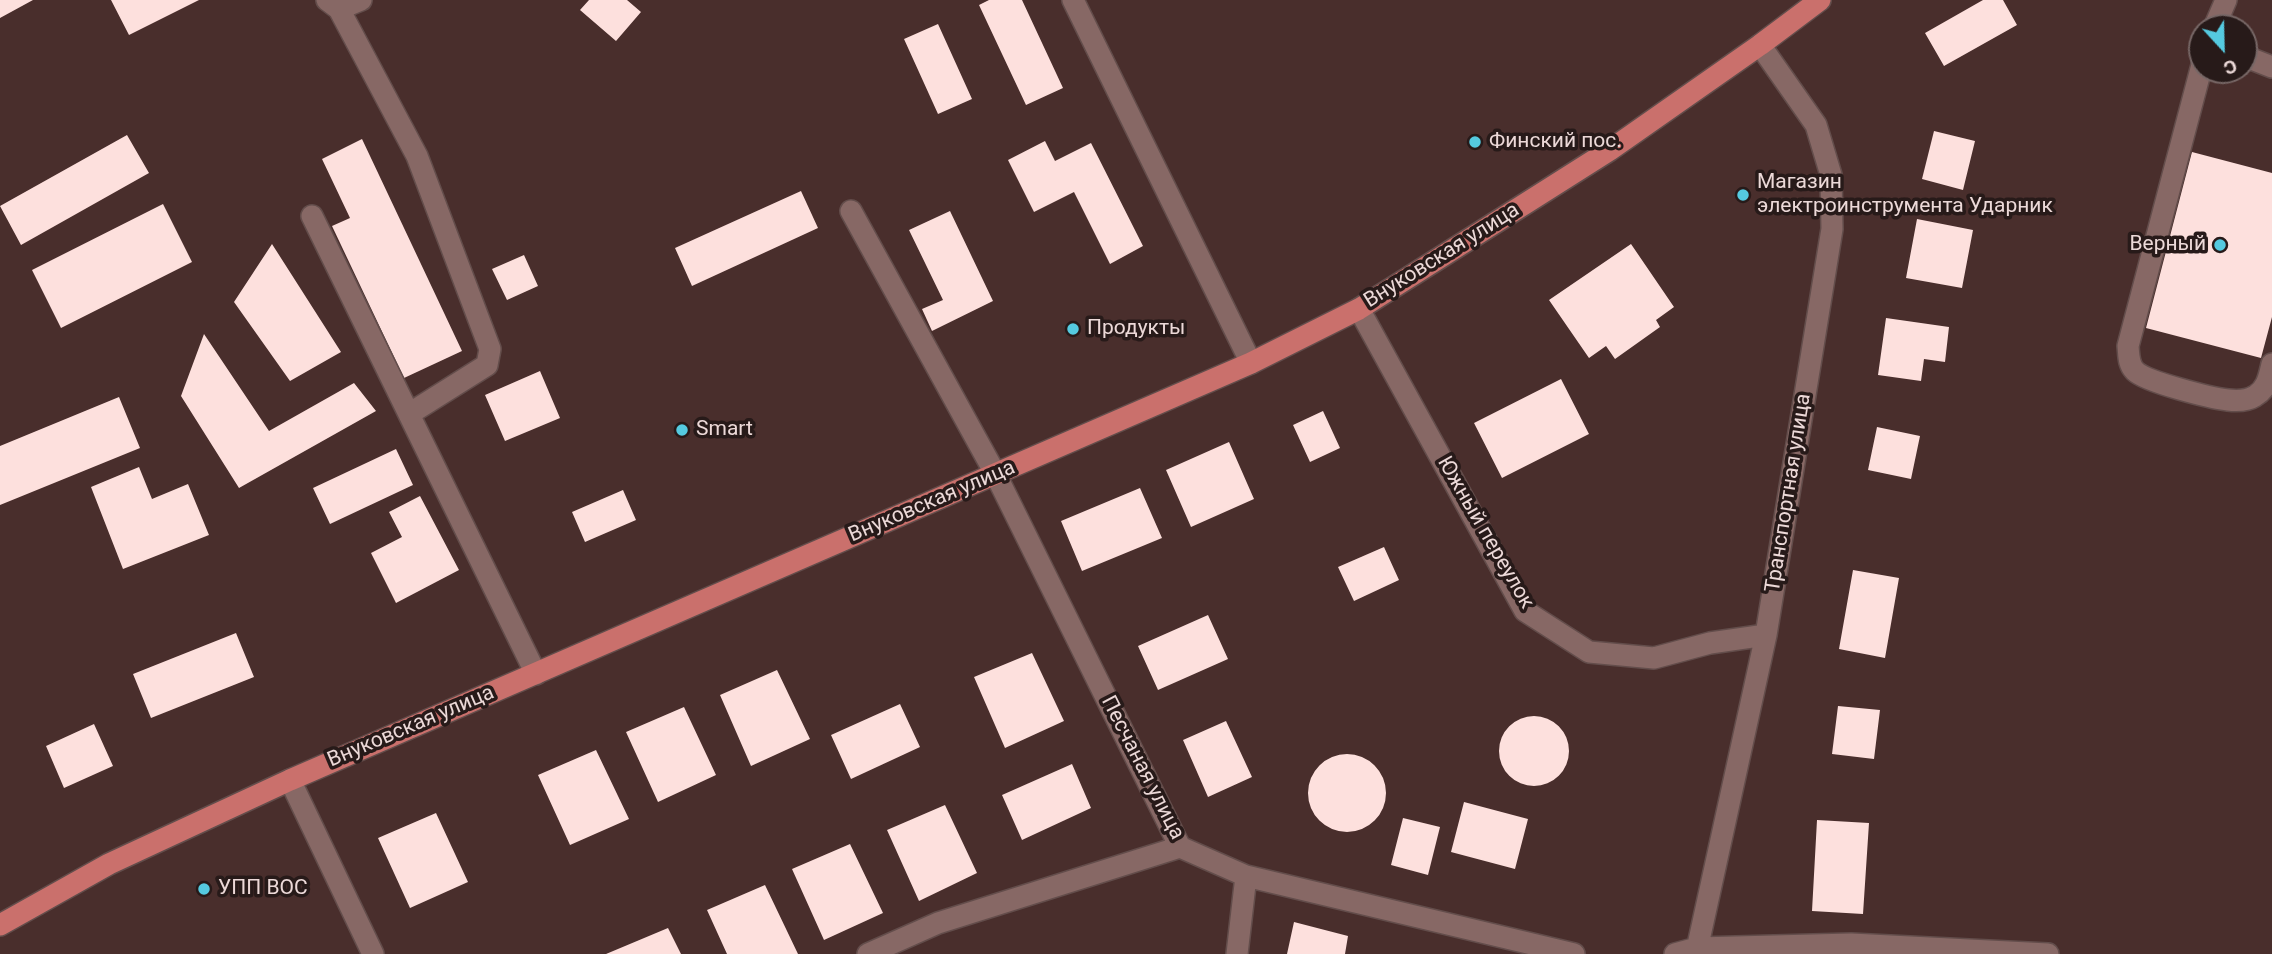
<!DOCTYPE html>
<html>
<head>
<meta charset="utf-8">
<style>
	body { margin:0 }
	#map { position:relative; width:2272px; height:954px; overflow:hidden; background:#492e2c; font-family:Roboto,sans-serif }
	canvas { display:block }
	.north { position:absolute; left:2188px; top:14px; width:70px; height:70px; box-sizing:border-box; background:#271a19; border:2px solid #766665; border-radius:50%; rotate:158deg; font-size:19px; font-weight:700; line-height:28px; text-align:center; color:#ecd9d8 }
	.north::after { content:''; display:block; margin:auto; width:24px; height:32px; background:#55cae0; clip-path:polygon(50% 0,100% 100%,50% 72%,0 100%) }
</style>
</head>
<body>
<div id="map">
<canvas width="2272" height="954"></canvas>
<div class="north">С</div>
</div>
<script>
const ctx = document.querySelector('canvas').getContext('2d');
ctx.lineJoin = 'round';
function fillPath(path, color) { ctx.fillStyle = color; ctx.fill(path, 'evenodd'); }
function stroke(path, color, width, dash) { ctx.strokeStyle = color; ctx.lineWidth = width; ctx.lineCap = dash ? 'butt' : 'round'; ctx.setLineDash(dash || []); ctx.stroke(path); }
function drawText(font, color, halo, rows, align = 'center') {
  ctx.font = font + ' Roboto,sans-serif'; ctx.lineWidth = 7; ctx.setLineDash([]); ctx.textBaseline = 'middle'; ctx.strokeStyle = halo; ctx.fillStyle = color; for (const [text, x, y, turn = 0] of rows) {
    ctx.save(); ctx.translate(x, y); ctx.rotate((+turn || 0) * Math.PI / 180); ctx.textAlign = isNaN(turn) ? turn : align; if (halo) ctx.strokeText(text, 0, 0); ctx.fillText(text, 0, 0); ctx.restore();
  }
}
fillPath(new Path2D(`
	M0,0h33l-33,18z
	M111,0h88l-70,35z
	M589,0h38l14,12 -25,29 -36,-31z
	M989,0h33l41,88 -37,17 -47,-100z
	M1983,0h20l14,25 -73,41 -19,-33z
	M938,24l34,75 -34,15 -34,-75z
	M1934,131l41,10 -12,49 -41,-11z
	M127,135l22,38 -128,72 -21,-39z
	M362,139l100,212 -58,27 -72,-152 18,-8 -28,-59z
	M1045,141l10,20 36,-18 52,103 -33,18 -36,-72 -40,20 -26,-52z
	M2192,152l80,21v144l-11,41 -115,-30z
	M801,191l17,37 -126,58 -17,-38z
	M163,204l29,58 -131,66 -29,-58z
	M950,211l43,90 -61,30 -10,-22 21,-9 -34,-70z
	M1917,219l56,11 -11,58 -56,-10z
	M272,244l69,108 -51,29 -56,-79z
	M1631,244l43,63 -18,13 4,7 -45,32 -9,-13 -17,12 -40,-58z
	M524,255l14,31 -31,14 -15,-31z
	M1886,318l63,9 -4,35 -21,-3 -3,22 -43,-6z
	M204,334l65,97 85,-48 22,28 -137,77 -58,-92z
	M540,371l20,47 -55,23 -20,-46z
	M1561,379l28,55 -87,44 -28,-55z
	M119,397l21,51 -140,57v-59z
	M1323,411l17,37 -30,14 -17,-37z
	M1877,427l43,9 -9,43 -43,-9z
	M1229,442l25,57 -63,28 -25,-57z
	M396,449l17,36 -83,39 -17,-36z
	M139,467l13,32 36,-15 21,51 -86,34 -32,-82z
	M1140,488l22,50 -80,33 -21,-50z
	M623,490l13,30 -51,22 -13,-30z
	M420,496l39,74 -63,33 -25,-50 31,-16 -13,-25z
	M1384,547l15,33 -45,21 -16,-34z
	M1853,570l46,8 -14,80 -46,-9z
	M1208,615l20,44 -70,31 -20,-44z
	M236,633l18,44 -103,41 -18,-44z
	M1032,653l32,68 -59,27 -31,-71z
	M777,670l33,69 -59,27 -31,-71z
	M900,704l20,43 -69,32 -20,-44z
	M1838,706l42,4 -6,49 -42,-5z
	M684,707l32,68 -58,27 -32,-70z
	M1499 751a35 35 0 1 1 70 0a35 35 0 1 1-70 0Z
	M1226,721l26,56 -44,20 -25,-57z
	M94,724l19,42 -49,22 -18,-42z
	M596,750l33,69 -59,26 -32,-70z
	M1308 793a39 39 0 1 1 78 0a39 39 0 1 1-78 0Z
	M1072,764l19,44 -69,32 -20,-45z
	M1464,802l64,17 -13,50 -64,-17z
	M945,805l32,68 -58,28 -32,-71z
	M436,813l32,69 -58,26 -32,-70z
	M1403,818l37,9 -12,48 -37,-10z
	M1817,820l52,3 -6,91 -51,-3z
	M850,844l33,69 -59,27 -32,-71z
	M765,885l33,69h-71l-20,-44z
	M1294,922l54,14 -3,18h-58z
	M668,928l13,26h-75z`), '#fde0dd');
const minor = new Path2D(`
	M327,0l12,9 78,147 73,193 -3,16 -78,49
	M1073,0l178,363
	M339,9l22,-9
	M2214,28l12,-28
	M2244,56l28,11
	M2202,65l-74,281c1,9 0,18 7,25 11,11 76,27 93,29 9,1 19,1 27,-4 12,-7 14,-19 17,-32
	M851,211l145,264 184,372 66,29 328,78
	M312,216l224,458
	M1359,309l166,302 64,41 65,6 56,-15 56,-8
	M290,780l83,174
	M868,954l70,-31 242,-76
	M1237,954l9,-78
	M1675,954l22,-6 154,-4 197,10
	M1696,954l70,-319 66,-406 -1,-54 -15,-50 -56,-80`);
const major = new Path2D(`
	M0,925l109,-61 181,-84 961,-417 108,-54 251,-159 150,-105 60,-45`);
stroke(minor, '#634d4b', 24);
stroke(major, '#634d4b', 24);
stroke(minor, '#876865', 21);
stroke(major, '#ca706c', 21);
for (const [x, y, r, color] of [
	[1475,142,7,"#55cae0"],
	[1743,195,7,"#55cae0"],
	[2220,245,7,"#55cae0"],
	[1073,329,7,"#55cae0"],
	[682,430,7,"#55cae0"],
	[204,889,7,"#55cae0"]
]) { const dot = new Path2D(); dot.arc(x, y, r, 0, 2 * Math.PI); ctx.fillStyle = color; ctx.fill(dot); stroke(dot, '#271a19', 2.5); }
drawText('21px', '#ecd9d8', '#271a19', [
	["Финский пос.",1489,142],
	["Магазин",1757,183],
	["электроинструмента Ударник",1757,207],
	["Верный",2206,245,"right"],
	["Продукты",1087,329],
	["Smart",696,430],
	["УПП ВОС",218,889]
], 'left');
drawText('21px', '#ecd9d8', '#271a19', [
	["Внуковская улица",1442,256,-32],
	["Транспортная улица",1789,493,-81],
	["Внуковская улица",932,502,-23],
	["Южный переулок",1485,533,60],
	["Внуковская улица",411,727,-23],
	["Песчаная улица",1142,768,63]
]);
</script>
</body>
</html>
